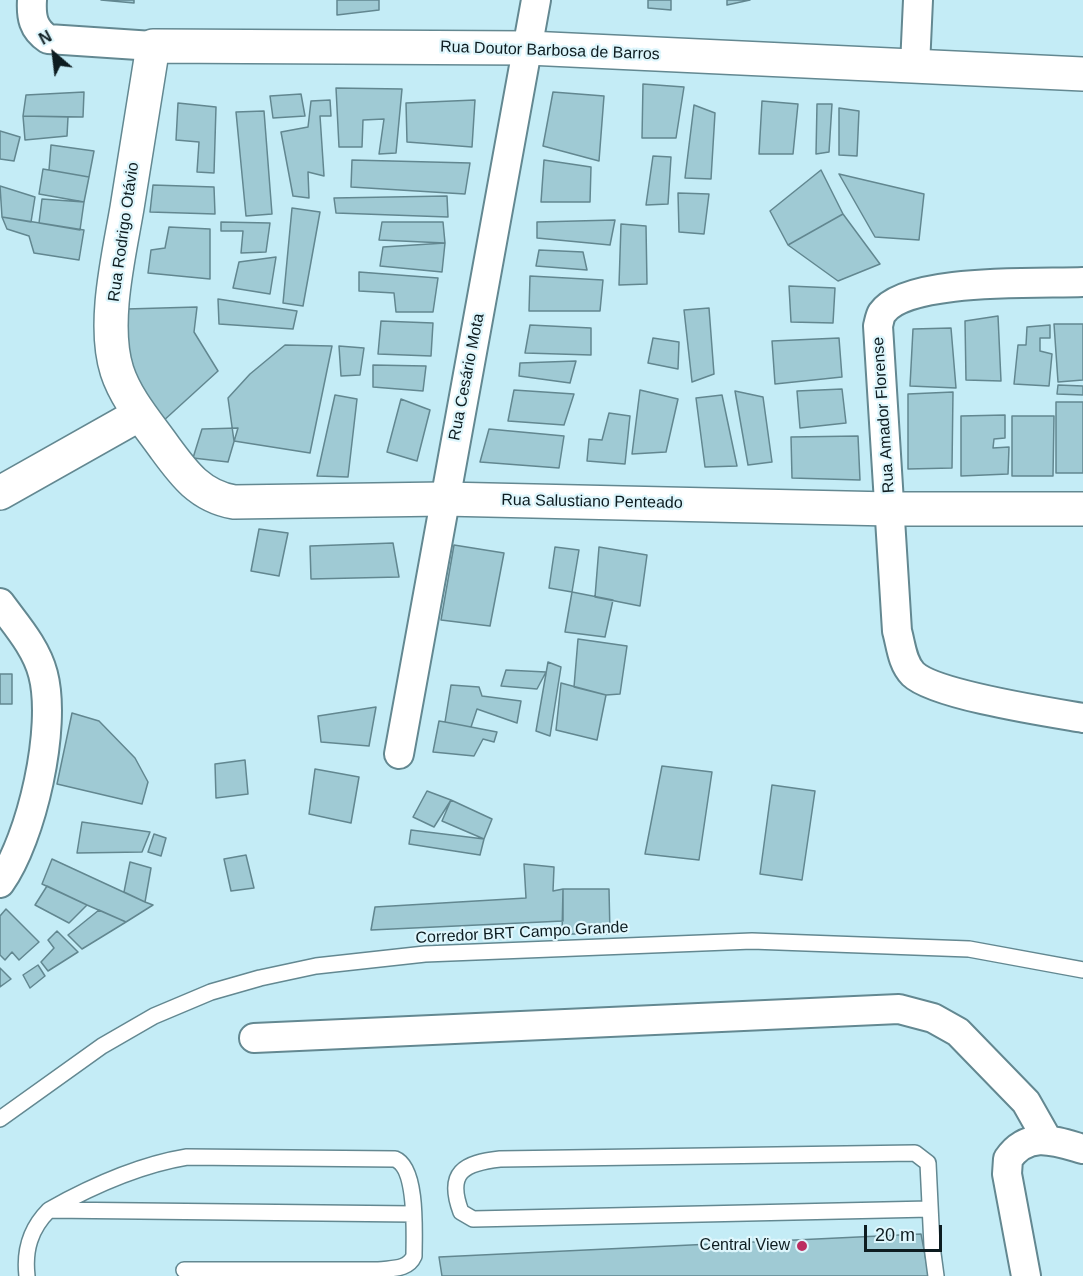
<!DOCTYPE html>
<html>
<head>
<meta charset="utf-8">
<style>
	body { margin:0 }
	#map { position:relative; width:1083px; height:1276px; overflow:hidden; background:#c4ecf6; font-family:Arial,sans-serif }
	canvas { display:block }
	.north { position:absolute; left:24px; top:24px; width:60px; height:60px; -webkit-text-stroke:4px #def6fc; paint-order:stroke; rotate:332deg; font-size:16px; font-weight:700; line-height:24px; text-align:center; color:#0d1c20 }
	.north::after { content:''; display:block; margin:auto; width:21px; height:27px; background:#0d1c20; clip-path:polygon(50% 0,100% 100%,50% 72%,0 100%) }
	.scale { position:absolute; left:864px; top:1225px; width:78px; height:27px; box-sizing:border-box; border:3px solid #0d1c20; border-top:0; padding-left:8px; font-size:18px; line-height:21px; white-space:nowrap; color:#0d1c20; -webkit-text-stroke:4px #def6fc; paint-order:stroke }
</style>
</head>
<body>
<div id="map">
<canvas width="1083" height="1276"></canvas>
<div class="north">N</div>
<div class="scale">20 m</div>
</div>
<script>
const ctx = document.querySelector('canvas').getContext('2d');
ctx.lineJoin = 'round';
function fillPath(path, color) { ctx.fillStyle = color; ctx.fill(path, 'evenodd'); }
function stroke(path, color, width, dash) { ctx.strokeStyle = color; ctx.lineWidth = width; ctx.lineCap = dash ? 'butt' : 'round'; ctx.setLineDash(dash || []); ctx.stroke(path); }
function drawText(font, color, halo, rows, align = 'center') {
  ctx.font = font + ' Arial,sans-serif'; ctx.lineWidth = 4.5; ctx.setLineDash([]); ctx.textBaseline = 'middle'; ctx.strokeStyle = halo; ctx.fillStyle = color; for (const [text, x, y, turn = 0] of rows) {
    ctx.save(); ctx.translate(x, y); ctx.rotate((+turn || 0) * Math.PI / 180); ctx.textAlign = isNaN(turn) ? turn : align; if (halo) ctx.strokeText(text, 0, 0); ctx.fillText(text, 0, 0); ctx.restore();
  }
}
const building = new Path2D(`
	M101,0h33v3z
	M337,0h42v10l-42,5z
	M648,0h23v10l-23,-2z
	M727,0h23l-23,5z
	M643,84l41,3 -8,51h-34z
	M336,88l66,1 -6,64 -17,1 5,-35 -21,1 -1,27h-23z
	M84,92l-1,25 -60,-1 3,-21z
	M553,92l51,4 -5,65 -56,-15z
	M301,94l4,22 -32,2 -3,-22z
	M330,100l1,16h-11l4,60 -16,-4 1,26 -16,-2 -12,-64 27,-5 3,-26z
	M475,100l-3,47 -65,-5 -1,-39z
	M762,101l36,3 -5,50h-34z
	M178,103l38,4 -2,66 -17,-1 2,-30 -23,-2z
	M817,104h15l-3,48 -13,2z
	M694,105l21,8 -4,66 -26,-1z
	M839,108l20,3 -2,45 -18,-1z
	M264,111l8,103 -26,2 -10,-104z
	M23,116l45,1 -1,19 -42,4z
	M0,131l20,6 -6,24 -14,-2z
	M51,145l43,6 -5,26 -40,-7z
	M653,156l18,1 -3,47 -22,1z
	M352,160l118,3 -5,31 -114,-7z
	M544,160l47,7 -1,35h-49z
	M43,169l46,8 -5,25 -45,-8z
	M821,170l22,44 -55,31 -18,-34z
	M839,174l85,20 -5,46 -44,-3z
	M153,185l61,2 1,27 -65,-2z
	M0,186l35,11 -4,25 -29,-5z
	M678,193l31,1 -5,40 -25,-2z
	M447,196l1,21 -112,-4 -2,-15z
	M42,199l42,3 -4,28 -41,-7z
	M292,208l28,4 -17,94 -20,-3z
	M843,214l37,50 -42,17 -50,-36z
	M2,217l82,13 -5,30 -45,-7 -5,-17 -22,-7z
	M615,220l-5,25 -73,-7v-16z
	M221,222l49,1 -4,29 -25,1 2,-22h-22z
	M382,222h61l2,21 -66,-3z
	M621,224l25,2 1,58 -28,1z
	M169,227l41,2v50l-62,-6 3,-23 14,-2z
	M445,243l-3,29 -62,-6 3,-19z
	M539,250l44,2 4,18 -51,-4z
	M276,257l-6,37 -37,-6 6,-26z
	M359,272l79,6 -5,34h-37l-2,-19 -35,-2z
	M530,276l73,4 -3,31h-71z
	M789,286l46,2 -2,35 -42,-1z
	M218,299l79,12 -4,18 -74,-5z
	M197,307l-3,25 24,39 -56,51 -40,-67 4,-46z
	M709,308l5,66 -22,8 -8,-72z
	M998,316l3,65 -35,-1 -1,-59z
	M381,321l52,2 -2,33 -53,-2z
	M1054,324h29v56l-25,2z
	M530,325l61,3v27l-66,-2z
	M1050,325v13h-10v13l12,3 -3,32 -35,-2 4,-39h8l1,-18z
	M951,328l5,60 -46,-2 3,-57z
	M653,338l26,4 -1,27 -30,-6z
	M839,338l3,39 -67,7 -3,-43z
	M285,345l47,1 -22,107 -76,-12 -6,-43 22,-24z
	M339,346l25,2 -4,27 -19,1z
	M576,361l-6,22 -51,-7 1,-13z
	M373,365l53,1 -3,25 -50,-4z
	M1058,385l25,1v9l-26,-1z
	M842,389l4,34 -46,5 -3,-37z
	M514,390l60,4 -10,31 -56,-4z
	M640,390l38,9 -12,53 -34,2z
	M735,391l28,6 9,65 -24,3z
	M953,392l-1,76 -44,1v-75z
	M335,395l22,4 -9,78 -31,-1z
	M722,395l15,71 -32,1 -9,-69z
	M401,399l29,11 -13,51 -30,-9z
	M1056,402h27v71h-27z
	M609,413l21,3 -5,48 -38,-3 2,-22 13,1z
	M1005,415v23l-11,1 -1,9 16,-1 -1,27 -47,2v-60z
	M1012,416h42l-1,60h-41z
	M238,428l-10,34 -35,-4 9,-29z
	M489,429l75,7 -5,32 -79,-6z
	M858,436l2,44 -68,-2 -1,-41z
	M259,529l29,4 -9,43 -28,-5z
	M393,543l6,34 -88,2 -1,-33z
	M454,545l50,8 -14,73 -49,-6z
	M555,547l24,3 -7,42 -23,-4z
	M599,547l48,8 -7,51 -45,-9z
	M572,592l41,8 -8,37 -40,-5z
	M578,639l49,7 -7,48 -14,1 -32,-8z
	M548,662l13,5 -11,69 -14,-5z
	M506,670l40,2 -9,17 -36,-3z
	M0,674h12v30h-12z
	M561,683l45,12 -9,45 -41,-10z
	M451,685l28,2 3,9 39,5 -4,22 -40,-14 -6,18 -26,-5z
	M376,707l-7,39 -48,-4 -3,-26z
	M72,713l27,8 36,37 13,24 -6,22 -85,-20z
	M439,721l6,1 52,10 -3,10 -11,-3 -9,17 -41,-4z
	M245,760l3,34 -32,4 -1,-34z
	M662,766l50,6 -13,88 -54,-6z
	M315,769l44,8 -8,46 -42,-9z
	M772,785l43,6 -13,89 -42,-6z
	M427,791l24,9 -17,27 -21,-10z
	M451,800l41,19 -8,20 -42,-18z
	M82,822l68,10 -8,20 -65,1z
	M411,830l73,9 -4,16 -71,-11z
	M154,834l12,4 -5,18 -13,-4z
	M246,855l8,33 -23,3 -7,-32z
	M52,859l93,43 8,3 -27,17 -39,-17 -45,-21z
	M130,862l21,6 -6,34 -21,-10z
	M524,864l30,3 -1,24 10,-2v32l-192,9 4,-23 151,-9z
	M47,886l40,19 -18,18 -34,-18z
	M563,889h46l1,45h-48z
	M6,909l33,33 -20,18 -7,-8 -7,8 -5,-5v-39z
	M99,910l27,12 -44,27 -14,-14z
	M57,931l21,21 -30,19 -7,-9 13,-14 -6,-8z
	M38,965l7,11 -15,12 -7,-13z
	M0,968l11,11 -11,8z
	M921,1234l8,42h-487l-3,-19z`);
fillPath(building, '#9fcad4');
stroke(building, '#628790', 1.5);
const service = new Path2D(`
	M0,1119l102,-73 52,-30 57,-24 49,-14 56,-12 109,-12 327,-13 217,8 114,21
	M930,1209l-457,10 -12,-7c-15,-40 3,-49 39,-53l415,-6 13,10 4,83 4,30
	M49,1210c43,-24 89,-45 138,-53l208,2c23,9 19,75 19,97 -6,14 -22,12 -35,14h-195
	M27,1276c-3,-26 3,-47 22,-66l364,4`);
const minor = new Path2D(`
	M32,0c-1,17 1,29 16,39l105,7
	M915,66l3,-66
	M1083,282c-41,2 -177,-5 -201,31 -2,3 -3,9 -4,13l19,305c4,14 5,32 16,43 22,21 135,38 170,44
	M0,603c16,22 36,44 43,71 14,53 -11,164 -43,209
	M399,754l137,-754
	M254,1038l645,-29 34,9 25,14 68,70 21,37
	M1026,1276l-19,-102 1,-15c20,-29 47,-18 75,-10`);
const tertiary = new Path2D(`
	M1083,74l-555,-26 -375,-2c-9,54 -17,108 -26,162 -8,47 -25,116 -10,163 9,28 31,53 48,77 19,26 35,48 69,54l210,-3 446,10h193
	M0,493l140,-79`);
stroke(service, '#638891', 18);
stroke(minor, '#638891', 32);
stroke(tertiary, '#638891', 36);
stroke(service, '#fff', 15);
stroke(minor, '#fff', 28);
stroke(tertiary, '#fff', 33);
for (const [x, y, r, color] of [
	[802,1246,6,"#bc2e60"]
]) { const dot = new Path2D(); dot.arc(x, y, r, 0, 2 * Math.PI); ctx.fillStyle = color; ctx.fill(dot); stroke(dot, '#def6fc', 2); }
drawText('16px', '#0d1c20', '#def6fc', [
	["Rua Doutor Barbosa de Barros",550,51,2],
	["Rua Rodrigo Otávio",124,232,-82],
	["Rua Cesário Mota",467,377,-79],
	["Rua Amador Florense",884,415,-94],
	["Rua Salustiano Penteado",592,502,1],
	["Corredor BRT Campo Grande",522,933,-3]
]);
drawText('16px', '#0d1c20', '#def6fc', [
	["Central View",790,1246]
], 'right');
</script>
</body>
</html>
